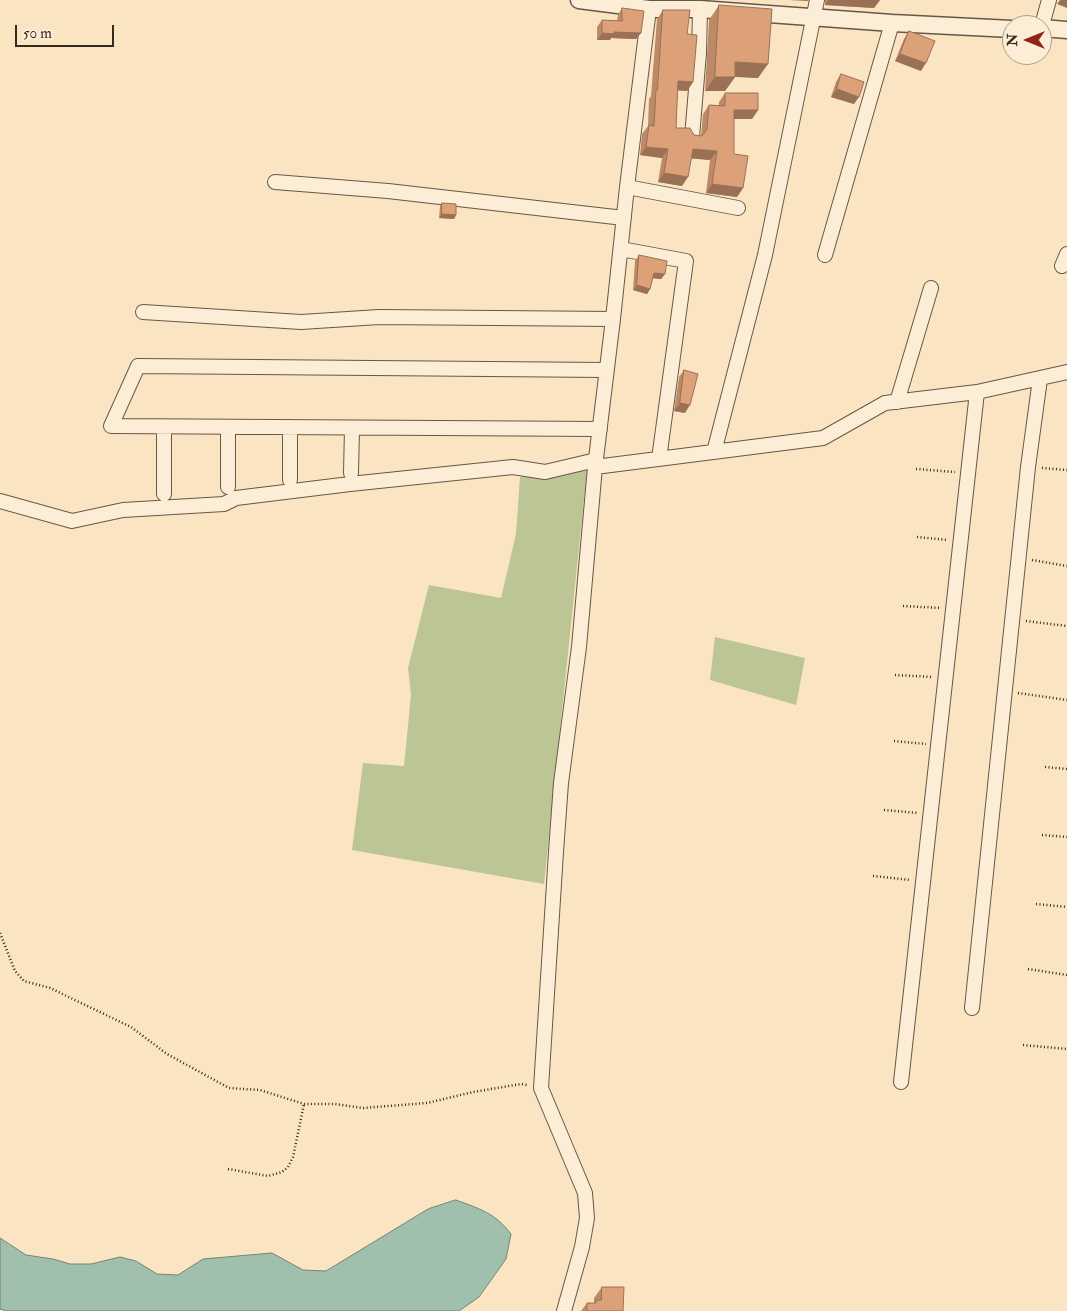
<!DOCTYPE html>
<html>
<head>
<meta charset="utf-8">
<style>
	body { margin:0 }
	#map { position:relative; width:1067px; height:1311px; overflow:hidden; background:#fbe4c1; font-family:"IM FELL Double Pica",serif }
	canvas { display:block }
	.north { position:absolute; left:1002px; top:15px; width:50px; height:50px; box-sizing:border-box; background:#fcedd7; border:1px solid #ac9f8d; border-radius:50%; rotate:270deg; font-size:14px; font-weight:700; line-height:20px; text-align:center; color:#342a1e }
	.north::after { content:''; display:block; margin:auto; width:18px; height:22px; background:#8f2418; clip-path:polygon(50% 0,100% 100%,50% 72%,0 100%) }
	.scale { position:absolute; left:15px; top:25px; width:99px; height:22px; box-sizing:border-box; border:2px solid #342a1e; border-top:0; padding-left:6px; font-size:15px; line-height:18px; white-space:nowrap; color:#342a1e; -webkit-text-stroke:4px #fcedd7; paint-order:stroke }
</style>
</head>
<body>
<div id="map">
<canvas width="1067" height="1311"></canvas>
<div class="north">N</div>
<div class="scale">50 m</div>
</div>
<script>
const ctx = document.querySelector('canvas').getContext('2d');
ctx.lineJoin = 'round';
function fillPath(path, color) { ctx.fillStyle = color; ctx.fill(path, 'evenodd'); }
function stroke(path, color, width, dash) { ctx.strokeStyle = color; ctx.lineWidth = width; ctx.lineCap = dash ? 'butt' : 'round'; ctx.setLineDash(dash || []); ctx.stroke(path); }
fillPath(new Path2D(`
	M587,470l-43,414 -192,-34 11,-87 41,3 7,-71 -3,-27 21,-83 72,13 15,-64 4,-57h31z
	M715,637l90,21 -9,47 -86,-25z`), '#bcc594');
const water = new Path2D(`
	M456,1200c24,9 39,13 55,34l-5,25 -27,38 -20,14h-452l-7,-2v-71l26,17 27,4 17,5h21l29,-7 16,4 21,13 21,1 25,-16 69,-6 31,17 23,1 102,-62z`);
fillPath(water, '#a0bfad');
stroke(water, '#758374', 1);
const minor = new Path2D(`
	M1042,25l7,-25
	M692,137l7,-84 1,-44
	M275,182l113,9 236,27
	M627,187l111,21
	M621,249l65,12 -27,198
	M825,255l67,-232
	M1062,266l5,-12
	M143,312l158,10 78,-5 234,2
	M897,402l34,-114
	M228,427v60
	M290,427v53
	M600,429l-489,-3 27,-60 468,4
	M714,452l51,-197 52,-255
	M595,467l228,-29 62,-35 92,-11 90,-20
	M351,473l1,-45
	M164,494v-67
	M0,501l72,20 51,-11 101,-6 12,-6 114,-14 163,-17 32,5 51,-12
	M972,1008l56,-541 12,-88
	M901,1082l76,-690
	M564,1311l18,-64 5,-29 -2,-25 -44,-105 15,-236 5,-69 18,-136 16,-180 18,-148 14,-132 22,-178`);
const tertiary = new Path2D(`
	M579,0l70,9h51l192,14 120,6
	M1042,28l25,2`);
stroke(minor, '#665847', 16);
stroke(tertiary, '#665847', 19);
stroke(new Path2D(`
	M1042,468l25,2
	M916,469l39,3
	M917,537l31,3
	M1032,560l35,6
	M903,606l38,2
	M1026,621l41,5
	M895,675l38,2
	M1018,693l49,7
	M894,741l32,3
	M1045,767l22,2
	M884,810l34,3
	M1042,835l25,2
	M873,876l38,4
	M1036,904l31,3
	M0,933l15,38 9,10 26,7 81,39 36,27 62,34 31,2 44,14h31l28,4 64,-5 46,-11 48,-8 6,1
	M1028,969l39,6
	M1023,1045l44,4
	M228,1169l40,7 14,-4 6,-5 5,-10 11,-53`), '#342a1e', 2.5, [1, 2.5]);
stroke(minor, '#fcedd7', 14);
stroke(tertiary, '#fcedd7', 16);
fillPath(new Path2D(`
	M825,0h55l-6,8 -49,-3z
	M719,5l39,73 -23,-1 -10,14h-20l4,-71z
	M622,8l19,25 -5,6 -25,-1 -1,2h-13v-13l5,-7 15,1 1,-6z
	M663,10l24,24 6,48 -6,9 -10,-1 -1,38 18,7 7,1 2,-22 6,-9h10v-3l6,-9 33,17 -6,9h-18v35l9,34 -6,9 -31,-4 4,-33 -19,-2 -9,28 -24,-4 4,-24 -22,-3 2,-21 6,-8 1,-27 2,-3 6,-77z
	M909,31l12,40 -26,-10 9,-22z
	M841,74l13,30 -23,-7 5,-15z
	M442,203l14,12 -2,4 -15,-1 1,-12z
	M639,255l26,19 -4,5 -8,-1 -3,11 -3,5 -14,-4 2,-29z
	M684,370l1,43 -11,-2 5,-34z
	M602,1287l21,24h-42l6,-8h7v-5z`), '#bd8a67');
fillPath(new Path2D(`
	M789,0h20l-1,1z
	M828,0h52l-6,8 -49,-3z
	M1060,0h7v8l-10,-4z
	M614,32l27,1 -5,6 -25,-1 -1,2h-13l5,-7z
	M900,54l26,9 -5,8 -26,-10z
	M735,62l33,2 -10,14 -33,-2z
	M715,77h20l-10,14h-20z
	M678,81l15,1 -6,9 -16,-1z
	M837,89l22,8 -5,7 -23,-7z
	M734,110h24l-6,9h-25z
	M646,147l22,2 -6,9 -22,-3z
	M693,149l24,2 -7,9 -24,-2z
	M664,173l24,4 -6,9 -24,-4z
	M712,184l31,4 -6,9 -31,-4z
	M442,214l14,1 -2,4 -15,-1z
	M654,273l11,1 -4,5 -10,-1z
	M637,285l13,4 -3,5 -14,-4z
	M680,403l10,2 -5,8 -11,-2z`), '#9a7154');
const building = new Path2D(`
	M719,5l53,4 -4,55 -33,-2v15h-20z
	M622,8l22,3 -3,22 -27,-1v2l-12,-1v-13l20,1z
	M663,10h27l-3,24 10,1 -4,47 -15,-1 -2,47h14l4,7 8,1 5,-7 2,-24 16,1v-13h33v17h-24v44l14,2 -5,32 -31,-4 5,-33 -24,-2 -5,28 -24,-4 4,-24 -22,-2 3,-22 5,1 2,-36h1z
	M909,31l26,10 -9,22 -26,-9z
	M841,74l23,8 -5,15 -22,-8z
	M442,203l14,1v11l-14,-1z
	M639,255l28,6 -2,13 -11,-1 -4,16 -13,-4z
	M684,370l14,4 -8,31 -10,-2z
	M602,1287h22l-1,24h-36v-8h9v-3h5z`);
fillPath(building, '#dca178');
stroke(building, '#9a7154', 1);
</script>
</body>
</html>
